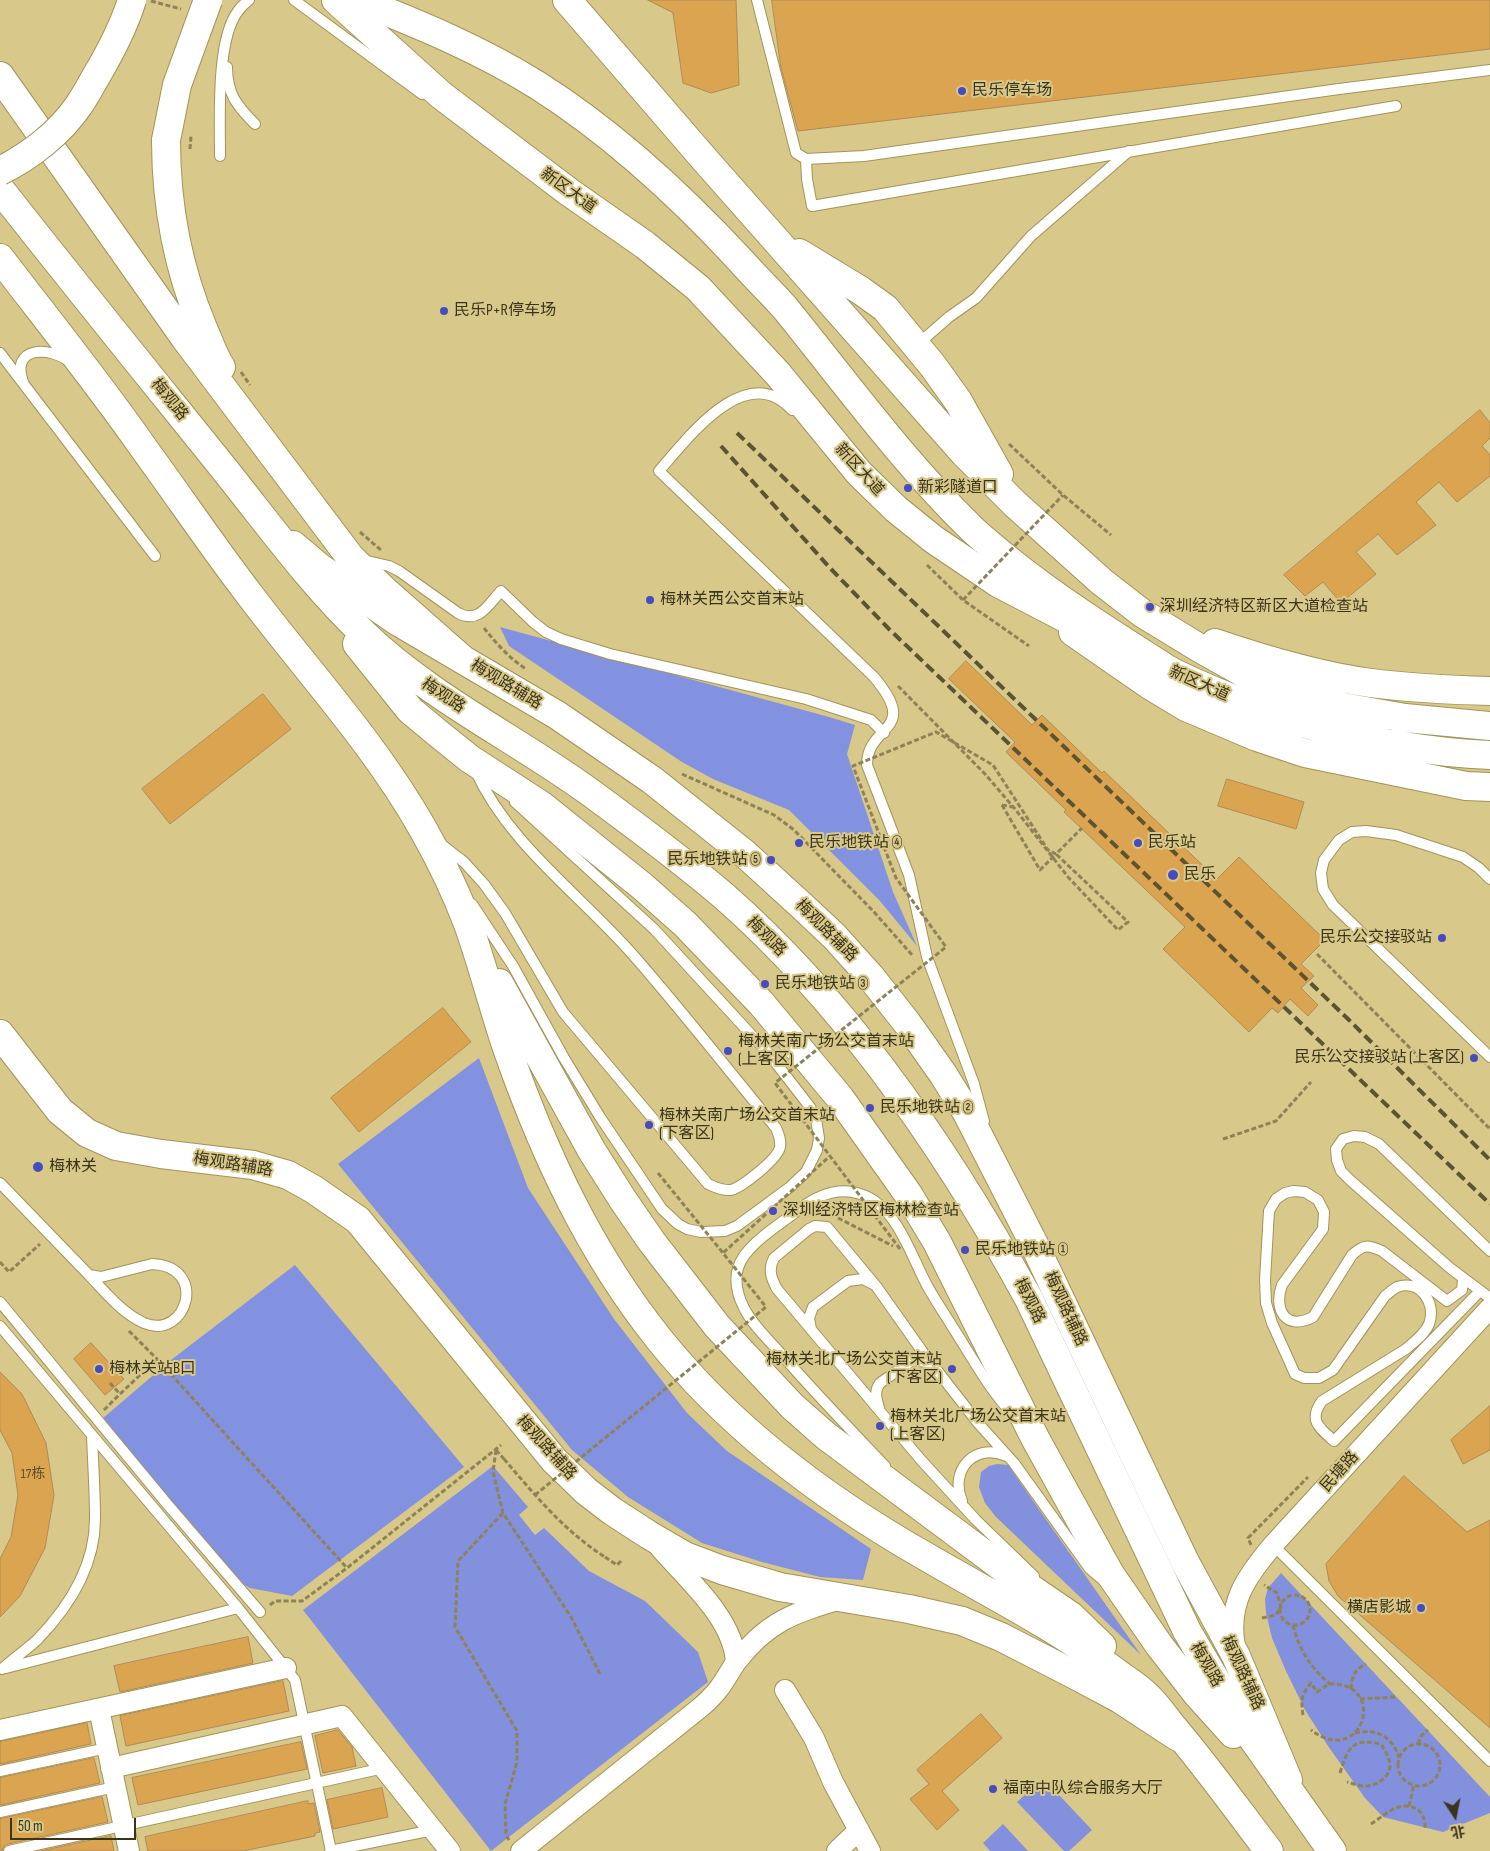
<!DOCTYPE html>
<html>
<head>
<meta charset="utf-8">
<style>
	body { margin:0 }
	#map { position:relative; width:1490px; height:1851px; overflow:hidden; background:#d8c88a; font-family:"Sofia Sans Condensed","Noto Sans SC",sans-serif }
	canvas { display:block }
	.north { position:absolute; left:1430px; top:1791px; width:50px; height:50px; -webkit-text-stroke:4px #d8c88a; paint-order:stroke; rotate:169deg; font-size:14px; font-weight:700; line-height:20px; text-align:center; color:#3a341b }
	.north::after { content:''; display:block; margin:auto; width:18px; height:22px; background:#3a341b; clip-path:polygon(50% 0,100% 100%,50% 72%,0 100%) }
	.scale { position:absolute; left:10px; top:1818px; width:126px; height:22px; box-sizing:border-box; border:2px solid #3a341b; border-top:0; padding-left:6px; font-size:15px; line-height:18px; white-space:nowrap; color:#3a341b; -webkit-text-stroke:4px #d8c88a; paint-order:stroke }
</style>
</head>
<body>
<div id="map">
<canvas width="1490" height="1851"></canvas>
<div class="north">北</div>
<div class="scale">50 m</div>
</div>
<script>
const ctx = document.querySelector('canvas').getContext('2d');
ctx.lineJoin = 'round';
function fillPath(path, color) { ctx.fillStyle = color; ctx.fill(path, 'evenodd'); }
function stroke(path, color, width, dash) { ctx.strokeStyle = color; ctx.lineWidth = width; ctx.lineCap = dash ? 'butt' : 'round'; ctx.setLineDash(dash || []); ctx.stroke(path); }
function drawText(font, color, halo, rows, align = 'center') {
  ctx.font = font + ' "Sofia Sans Condensed","Noto Sans SC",sans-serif'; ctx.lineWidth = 4; ctx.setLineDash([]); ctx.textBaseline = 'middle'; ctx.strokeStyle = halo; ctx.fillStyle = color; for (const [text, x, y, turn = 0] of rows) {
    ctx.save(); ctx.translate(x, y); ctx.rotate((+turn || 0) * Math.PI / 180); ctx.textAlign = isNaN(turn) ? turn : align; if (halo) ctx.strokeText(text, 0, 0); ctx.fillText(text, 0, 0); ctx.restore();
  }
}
fillPath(new Path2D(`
	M997,1464l11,1 133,190 -145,-138 -11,-14 -6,-16 2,-15 8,-6z
	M493,1466l35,41 -9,8 16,20 9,-7 45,43 56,30 53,51 10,30 -217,169 -188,-241z
	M1281,1573l209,224v16l-47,19 -60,-15 -18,-19 -37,-52 -23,-36 -19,-39 -14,-33 -6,-25 -1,-14 3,-11z
	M1043,1778l49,52 -23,21h-5l-47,-49z
	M1003,1824l25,27h-38l-7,-8z`), '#8390de');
fillPath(new Path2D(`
	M500,627l329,90 26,8 -8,29 46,138 24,54 -37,-45 -91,-91 -76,-31 -31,-17 -173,-116z
	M479,1058l49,130 86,131 73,94 40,38 144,98 -8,31 -43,-3 -58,-15 -60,-19 -74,-46 -56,-47 -234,-286z
	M295,1265l169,202 -172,129 -42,-8 -11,-6 -137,-163 69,-59z`), '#8391e1');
const building = new Path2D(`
	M648,0h88l3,85 -28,8 -28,-10 -10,-70z
	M772,0h718v49l-692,82 -17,-63z
	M1480,410l10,13v15l-8,8 8,9v21l-33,26 -18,-20 -23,20 20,23 -39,30 -19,-21 -22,18 20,22 -35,29 -18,-21 -18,14 -21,-21z
	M966,661l66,64 10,-10 60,58 2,-2 113,108 22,-22 86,83 -24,24 13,12 -13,12 17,17 -10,11 -18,-17 -12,14 -6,-5 -23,24 -86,-83 22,-22 -121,-115 2,-2 -60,-58 9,-10 -66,-63z
	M263,694l28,35 -121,95 -28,-35z
	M1227,779l77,23 -8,27 -78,-23z
	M443,1008l28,34 -112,90 -28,-34z
	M91,1343l33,36 -19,16 -31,-36z
	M0,1372l22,22 24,49 8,52 -9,53 -25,48 -20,21v-58l11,-22 7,-42 -6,-42 -12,-23z
	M1490,1406v44l-27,14 -12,-24z
	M1404,1476l63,56 23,-12v208l-152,-132 -9,-15 -3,-17z
	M248,1637l5,26 -133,29 -6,-26z
	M283,1681l6,30 -163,35 -6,-30z
	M981,1714l21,24 -60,53 17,19 -22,20 -27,-31 19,-15 -12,-14z
	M87,1723l4,21 -91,20v-22z
	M338,1730l14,17 4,19 -33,7 -8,-37z
	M301,1742l6,27 -169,36 -6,-27z
	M94,1758l6,25 -100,22v-27z
	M382,1788l6,29 -55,12 -6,-29z
	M102,1797l6,25 -100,22 -4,2 -2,5h-2v-32z
	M308,1801v3l6,-1 6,29 -5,1v3l-72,15h-95l-3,-14z
	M111,1836l3,15h-73z`);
fillPath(building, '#dba451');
stroke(building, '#af8a56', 1);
const lane = new Path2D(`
	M294,0l128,94
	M757,0l39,153 10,6 58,-3 475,-67 151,-19
	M227,67c0,27 10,39 28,57
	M220,156c0,-37 -4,-116 18,-145 3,-4 7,-8 11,-11
	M806,159l1,20 5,27 584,-100
	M917,345l32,-28 27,-19 55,-62 98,-85
	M0,353l155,203
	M23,382c-13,-36 27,-36 47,-20
	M792,410c-46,-51 -104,28 -133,61l215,206c47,56 -7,46 -7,88l42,110 18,82 47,127 10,37
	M363,560l26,6 10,5 59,42c21,11 30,-8 43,-22l32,31 13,10 15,7 49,15 196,45 65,21 13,13
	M442,845l22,17 20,22 21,29 58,99 145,172c7,3 14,7 23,6 11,-3 47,-31 49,-43 1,-7 -1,-12 -4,-19 -47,-57 -93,-116 -142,-172 -53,-61 -125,-111 -159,-186
	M1490,879l-11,-11 -16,-11 -67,-22 -30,-4 -14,1 -13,8 -15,20 -3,13 2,16 10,16 157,152
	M472,904l41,62 51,92 36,59 62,92 16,15 9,5 14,3 24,-1 12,-5 53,-39 16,-15 11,-22 2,-12 -3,-19 -6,-12 -41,-53 -115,-125 -139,-127
	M0,1183l89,92
	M1490,1251l-111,-107 -14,-7 -11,-1 -11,3 -7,10 1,11 4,11 9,9 100,88 40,30
	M152,1264c57,2 35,77 -8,59 -22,-10 -39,-31 -55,-48l12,2z
	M1463,1279l-1,11 -15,11 -65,-50c-14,-6 -18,-7 -30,4l-39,62c-27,14 -40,-7 -31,-32l41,-56 1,-17 -6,-12 -13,-8 -11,-1 -9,2 -9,6 -7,12 -4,69 1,23 6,20 23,51 9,4h15l14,-8 52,-74c4,-3 8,-7 12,-9 23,-8 40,16 32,37 -4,10 -15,18 -23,25l-84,52c-14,19 -3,27 12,40l146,-150
	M0,1302l168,203 92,107
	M0,1326l238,282 57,72 36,171
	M811,1329l-2,-11 4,-11 35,-26 15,-2 10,5
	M879,1408c-3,-10 -5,-17 1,-25l33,-23 14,2 5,4
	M885,1466c-35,-37 -70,-73 -103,-111 -13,-15 -29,-29 -38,-47 -6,-12 -10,-26 -6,-40 6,-22 41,-43 59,-57 22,-18 49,-28 76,-11 28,18 40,61 56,89 11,19 24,38 36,58 14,22 27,45 45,64
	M962,1501c-13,-31 13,-59 44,-45
	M1273,1545l217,216
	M1034,1576l-58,-56 -55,-60 -144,-171c-6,-11 -9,-20 -3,-31l35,-29 6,-3 12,1 49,59 46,65 56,72 36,40 76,106 13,11
	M6,1668l232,-60
	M2,1669c11,-10 24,-19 35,-29 32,-33 58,-75 58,-121 0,-28 -2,-56 -3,-84
	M0,1771l107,-23
	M0,1812l115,-25
	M9,1851l375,-83
	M330,1851l103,-21`);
const street = new Path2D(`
	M660,1548c28,32 73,70 76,114
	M1235,1647c-8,-44 11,-70 38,-102l217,-237
	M785,1690l29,48 19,44 37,69
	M99,1709l30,142
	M0,1730l286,-62
	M111,1768l231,-52 108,135
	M521,1851l180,-144c7,-6 14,-13 19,-20 6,-8 11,-18 17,-26 31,-40 57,-48 104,-62
	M837,1851l22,-21`);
const primary = new Path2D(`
	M336,0l105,95 128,97 76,53 53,43 80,86 81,99 37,36 37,30 65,44 100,52
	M567,0l139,161 258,292 51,51 87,78 40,31 59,36 43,24 46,19 53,15 62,11 85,8
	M799,253l61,37 25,18 48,58 25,35 41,73
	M293,545l26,22 78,54 160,94 95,65 93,74 57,52 32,30 36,40 37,47 36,51 24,39 67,131 151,318 51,94 52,124
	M1073,632l78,54 35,21 71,30 48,16 161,33 24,1
	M1215,643c50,17 103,33 156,40 40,5 79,7 119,8
	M1154,663c104,53 219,87 336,92
	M0,1034l60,77 27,22 29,13 45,8 92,11 35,10 25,14 45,31 196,240 32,31 26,20 37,24 36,21 37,14 58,17 129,22 53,12 39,16 78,40 41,22 58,38`);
const highway = new Path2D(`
	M357,0c62,24 124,50 180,85 76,48 143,110 204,176 14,16 30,31 44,47 61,75 118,154 188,222 11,10 22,19 33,28 53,43 111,79 169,116
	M0,76l185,262 165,219 35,34 76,67
	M166,140c0,64 12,129 37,188 6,13 10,27 18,39
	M0,189c73,93 147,184 221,276 46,57 90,119 144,170 67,64 152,104 226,158 45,33 91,67 134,104 125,110 224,256 304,402l158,332 51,87 94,133
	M0,258c49,64 99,126 145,192 35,48 68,97 104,144 59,78 126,150 174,235 17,30 33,63 45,95 15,42 26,87 41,130 36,102 82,200 150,285 72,90 166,160 266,217 63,37 128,69 188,114 10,8 23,15 33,25 10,9 18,21 27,32 34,40 64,82 96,124
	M357,644l53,66 30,25 30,24 71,46 101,81 43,38 76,79 79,95 68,96 29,48 98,196 75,136 49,71 38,49 36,40
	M499,983l93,168 31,49 29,42 65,84 75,80 34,30 204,152 41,28 31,30`);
stroke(lane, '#a39457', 12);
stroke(street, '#a39457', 22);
stroke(primary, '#a39457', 30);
stroke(highway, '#a39457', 30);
stroke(new Path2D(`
	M151,1l30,8
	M190,149l1,-13
	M241,372l9,13
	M1009,444l54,51 48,40
	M360,532l22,19
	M927,565l36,35 66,46
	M484,628c12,15 25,30 42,41
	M898,686l87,88 30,35 53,68 50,53 10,-8 -72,-68
	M682,774l92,41 20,15 80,82 39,44
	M1002,805l11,2
	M1317,954l173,175
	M1223,1139l53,-18 35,-39
	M838,1218l55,28
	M0,1262l9,10 31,-28
	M129,1331l28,28 190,209
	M110,1383l10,11 37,-35
	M104,1410l16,-16
	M496,1450l-3,22 10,41 68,104 30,59
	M496,1450l8,9
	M503,1513l-45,48 -3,66 62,104v31l-12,42 1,31 3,5
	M1251,1545l-3,-7 60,-61
	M605,1557l12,8 4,-4
	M1280 1610a15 15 0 1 1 30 0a15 15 0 1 1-30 0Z
	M270,1605l5,-4h27l45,-33 154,-123
	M1262,1618l14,-3 5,-8 -4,-14 -13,-8
	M1293,1625c6,25 18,43 37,59
	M1351,1689c1,-13 3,-19 15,-25
	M1360,1699l36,-2
	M1303,1715c-2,-15 -2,-20 8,-32l6,9c4,-2 9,-7 13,-8 5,-1 11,1 16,2 37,14 11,79 -35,44
	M1355,1733c22,-5 38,4 44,25
	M1418,1744l4,-9 6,-5
	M1398 1765a21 21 0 1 1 42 0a21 21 0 1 1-42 0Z
	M1340,1773c8,-26 12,-35 41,-29 4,7 9,14 9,22 -1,13 -16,21 -27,20 -5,0 -11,-3 -16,-4
	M1409,1806l5,-21
	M1371,1824c8,-5 18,-14 28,-17 15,-4 27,5 26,21`), '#8e8256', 3, [5, 2.5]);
stroke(lane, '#fff', 10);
stroke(street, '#fff', 20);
stroke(primary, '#fff', 28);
stroke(highway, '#fff', 28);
stroke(new Path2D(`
	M737,433l611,586 142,141
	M721,446l109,122 59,61 601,575`), '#5b5332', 4, [10, 5]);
const highwayBridge = new Path2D(`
	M166,140l11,-55 31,-85
	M0,171c30,-15 60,-38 79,-66 7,-10 13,-22 19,-32 14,-24 26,-47 34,-73`);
stroke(highwayBridge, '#a39457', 30, []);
stroke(new Path2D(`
	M963,600l100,-105
	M1002,805l38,65 16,-16
	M658,1173l65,80
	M900,1249l-125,-166 171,-136 -50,-69 -43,-112 83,-34 57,33 55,85 8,4 26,-26
	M504,1459c31,36 60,72 101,98
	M535,1495l231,-188 -43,-54 107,-97`), '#8e8256', 3, [5, 2.5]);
stroke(highwayBridge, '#fff', 28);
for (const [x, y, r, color] of [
	[962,91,5,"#464bc0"],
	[444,311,5,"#464bc0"],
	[908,488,5,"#464bc0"],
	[650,600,5,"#464bc0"],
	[1150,607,5,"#464bc0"],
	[799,843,5,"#464bc0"],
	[1138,843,5,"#464bc0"],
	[771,860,5,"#464bc0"],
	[1173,875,6,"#464bc0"],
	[1442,938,5,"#464bc0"],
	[765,984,5,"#464bc0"],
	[728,1051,5,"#464bc0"],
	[1474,1058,5,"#464bc0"],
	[870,1108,5,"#464bc0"],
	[649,1125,5,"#464bc0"],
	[38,1167,6,"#464bc0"],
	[773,1211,5,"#464bc0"],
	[965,1250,5,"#464bc0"],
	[99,1369,5,"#464bc0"],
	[952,1369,5,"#464bc0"],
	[880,1426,5,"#464bc0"],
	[1421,1608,5,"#464bc0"],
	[993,1789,5,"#464bc0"]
]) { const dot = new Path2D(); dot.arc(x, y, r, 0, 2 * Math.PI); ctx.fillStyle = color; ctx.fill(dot); stroke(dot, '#d8c88a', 2); }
drawText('14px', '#625028', null, [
	["17栋",33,1474]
]);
drawText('16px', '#3a341b', '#d8c88a', [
	["民乐停车场",972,91],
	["民乐P+R停车场",454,311],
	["新彩隧道口",918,488],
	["梅林关西公交首末站",660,600],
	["深圳经济特区新区大道检查站",1160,607],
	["民乐地铁站 ④",809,843],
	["民乐站",1148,843],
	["民乐地铁站 ⑤",761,860,"right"],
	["民乐",1184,875],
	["民乐公交接驳站",1432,938,"right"],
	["民乐地铁站 ③",775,984],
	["梅林关南广场公交首末站",738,1042],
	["(上客区)",738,1060],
	["民乐公交接驳站 (上客区)",1464,1058,"right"],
	["民乐地铁站 ②",880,1108],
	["梅林关南广场公交首末站",659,1116],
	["(下客区)",659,1134],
	["梅林关",49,1167],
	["深圳经济特区梅林检查站",783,1211],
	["民乐地铁站 ①",975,1250],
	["梅林关北广场公交首末站",942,1360,"right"],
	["(下客区)",942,1378,"right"],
	["梅林关站B口",109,1369],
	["梅林关北广场公交首末站",890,1417],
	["(上客区)",890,1435],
	["横店影城",1411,1608,"right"],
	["福南中队综合服务大厅",1003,1789]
], 'left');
drawText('16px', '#3a341b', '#d8c88a', [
	["新区大道",568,191,36],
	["梅观路",169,400,51],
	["新区大道",859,470,48],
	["新区大道",1199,684,24],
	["梅观路辅路",506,685,31],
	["梅观路",443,696,34],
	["梅观路辅路",826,931,45],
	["梅观路",766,937,45],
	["梅观路辅路",233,1165,9],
	["梅观路",1029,1301,63],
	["梅观路辅路",1065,1309,65],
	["梅观路辅路",546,1448,48],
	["民塘路",1340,1472,-48],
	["梅观路",1206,1665,60],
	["梅观路辅路",1242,1673,65]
]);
</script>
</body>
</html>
